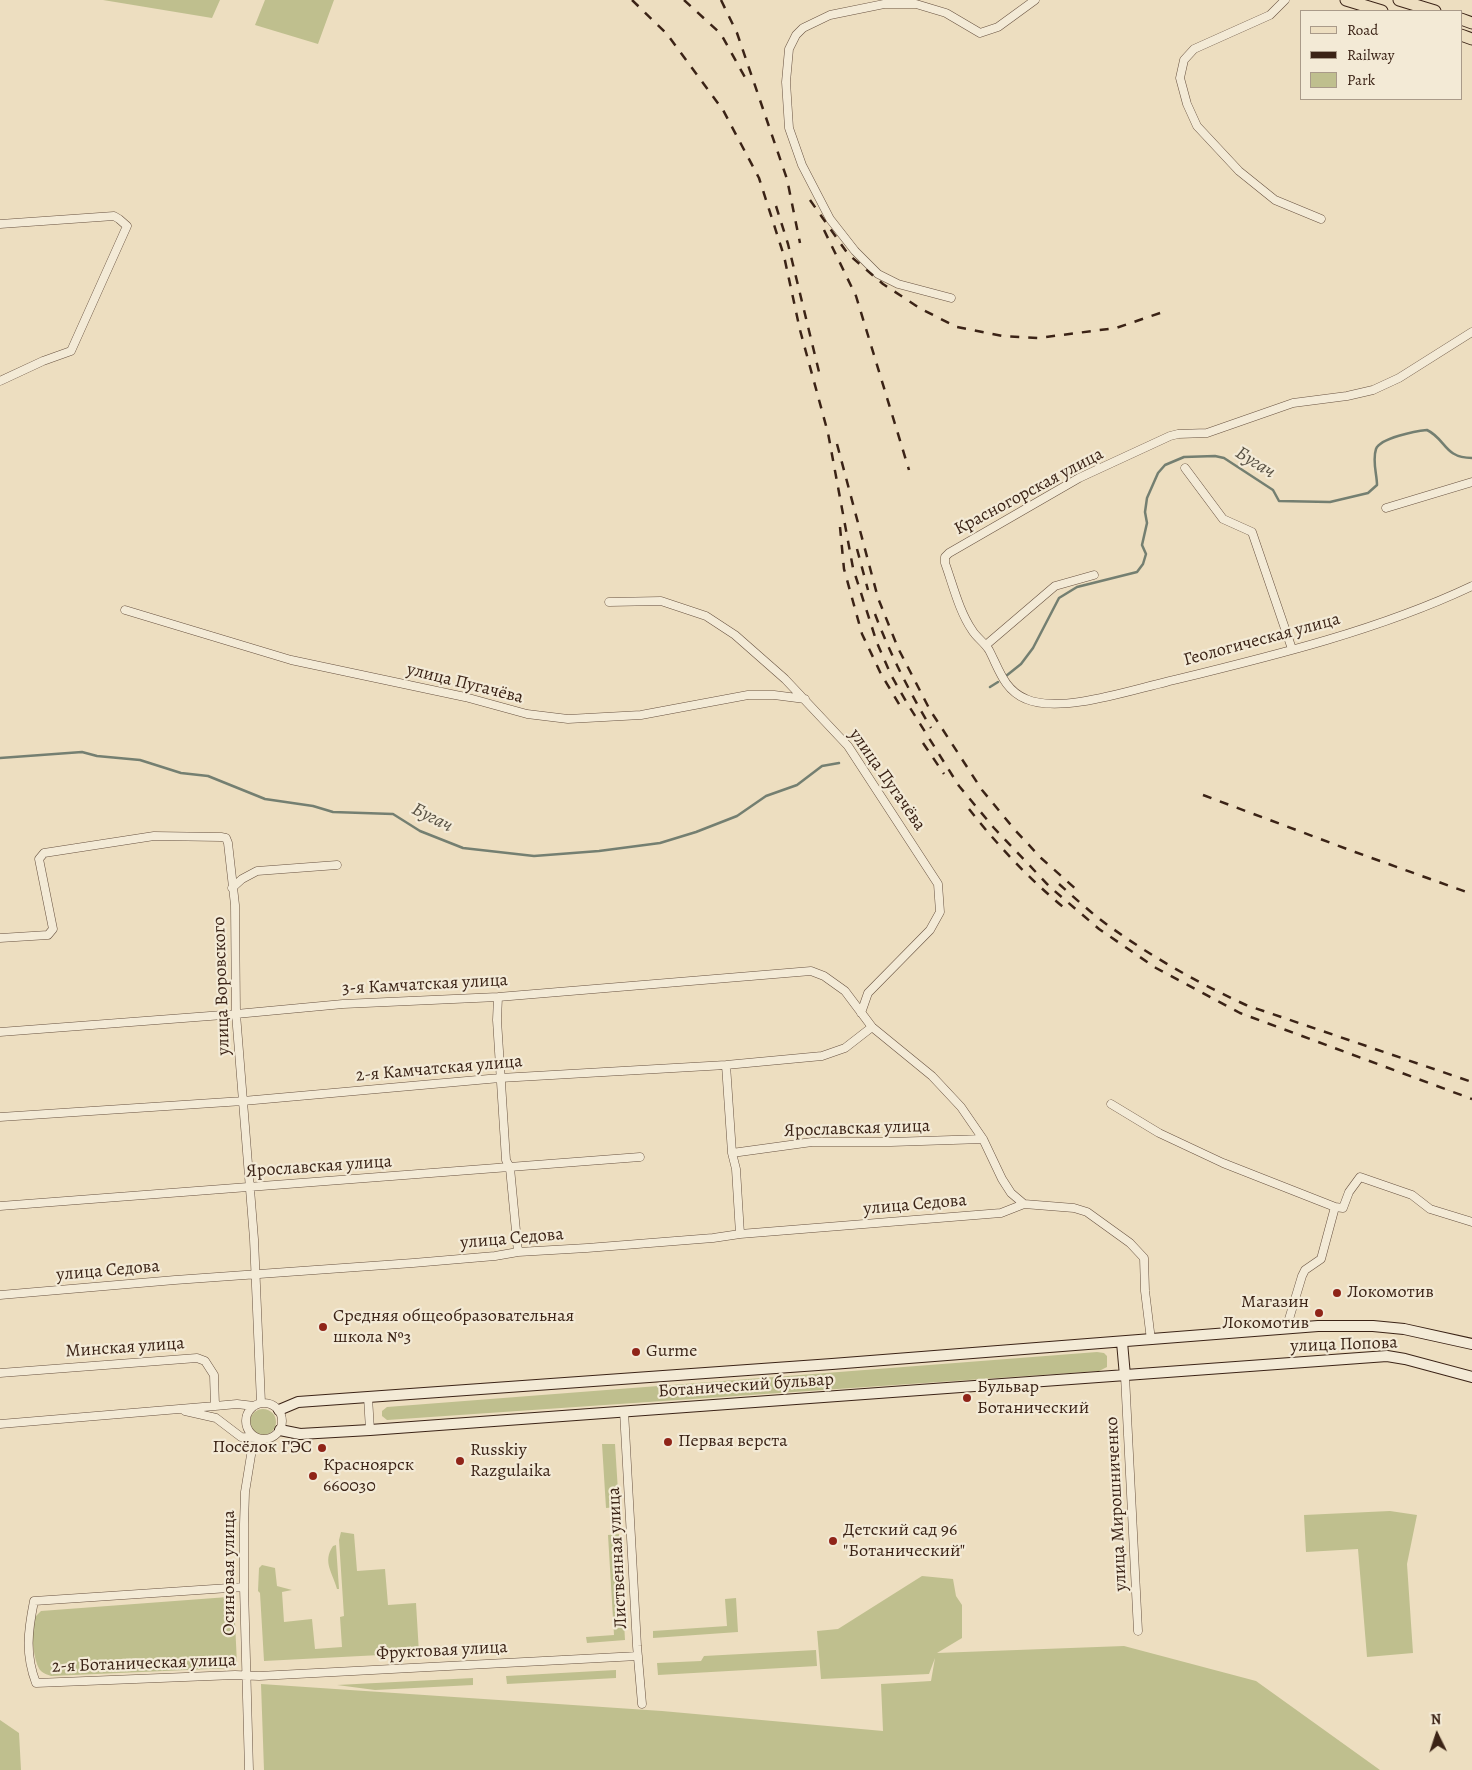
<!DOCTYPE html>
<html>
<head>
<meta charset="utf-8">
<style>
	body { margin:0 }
	#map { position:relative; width:1472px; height:1770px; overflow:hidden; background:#eddec0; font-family:Alegreya,serif }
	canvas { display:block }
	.legend { position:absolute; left:1300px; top:10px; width:162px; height:90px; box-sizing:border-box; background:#f3ead6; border:1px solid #a99a89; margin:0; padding:6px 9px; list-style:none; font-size:15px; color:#3b2316 }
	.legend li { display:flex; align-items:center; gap:10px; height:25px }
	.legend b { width:25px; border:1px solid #a99a89 }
	.north { position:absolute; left:1412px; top:1710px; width:50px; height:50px; -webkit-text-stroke:4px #f3ead6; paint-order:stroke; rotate:356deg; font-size:14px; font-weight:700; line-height:20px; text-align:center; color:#3b2316 }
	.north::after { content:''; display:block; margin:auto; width:18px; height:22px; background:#3b2316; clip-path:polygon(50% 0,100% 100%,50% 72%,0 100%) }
</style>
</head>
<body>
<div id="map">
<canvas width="1472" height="1770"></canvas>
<ul class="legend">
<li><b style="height:6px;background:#eddec0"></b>Road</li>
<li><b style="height:6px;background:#3b2316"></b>Railway</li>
<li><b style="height:14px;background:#bfbf8e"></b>Park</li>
</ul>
<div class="north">N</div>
</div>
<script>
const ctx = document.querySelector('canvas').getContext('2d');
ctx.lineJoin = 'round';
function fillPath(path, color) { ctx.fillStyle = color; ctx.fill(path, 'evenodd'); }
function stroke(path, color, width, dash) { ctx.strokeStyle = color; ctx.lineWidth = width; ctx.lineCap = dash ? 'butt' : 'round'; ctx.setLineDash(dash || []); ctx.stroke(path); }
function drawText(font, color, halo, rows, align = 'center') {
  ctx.font = font + ' Alegreya,serif'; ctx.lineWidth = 4.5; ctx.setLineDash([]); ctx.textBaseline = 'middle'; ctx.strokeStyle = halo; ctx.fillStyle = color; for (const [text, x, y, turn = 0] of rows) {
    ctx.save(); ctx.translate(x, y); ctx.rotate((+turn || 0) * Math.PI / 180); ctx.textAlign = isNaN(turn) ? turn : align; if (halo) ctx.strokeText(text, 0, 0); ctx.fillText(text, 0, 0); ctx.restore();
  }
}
fillPath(new Path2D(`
	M103,0h117l-8,18z
	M265,0h69l-16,44 -63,-19z
	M1097,1352l7,1 3,3v11l-8,4 -712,49 -5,-4v-5l5,-4z
	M250 1422a13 13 0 1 1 26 0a13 13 0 1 1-26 0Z
	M602,1444h13l4,63 -13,1z
	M1390,1511l27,4 -10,49 6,89 -46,4 -9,-108 -52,3 -2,-37z
	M341,1532l13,2 3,37 28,-2 3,36 28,-2 3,50 -155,8 -4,-68 -2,-2 1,-23 3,-3 13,3 2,18 15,4 -10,2 2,30 28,-3 3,30 27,-2 -2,-30 4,-1 -5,-76z
	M619,1534l6,106 -38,3 -1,-6 28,-2 -6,-100z
	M336,1545l3,44h-2c-4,-16 -15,-27 -4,-43z
	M922,1576l31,3 3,17 6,9v33l-25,15 187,-7 132,35 124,89h-1116l-3,-86 401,27 221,20 -2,-47 50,-3 4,-23 -6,16 -108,5 -4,-48 21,-2z
	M228,1597l3,1 3,4 3,62 -5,4 -181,8c-3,-1 -8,-3 -10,-5 -8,-8 -11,-44 -6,-54 2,-2 4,-4 6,-6z
	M736,1598l2,34 -85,6v-7l74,-5 -2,-27z
	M816,1650l1,16 -159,9 -1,-12 44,-2 3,-5z
	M616,1670v8l-109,6 -1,-8z
	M473,1678v7l-98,5 -38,-5z
	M0,1720l19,13 2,37h-21z`), '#bfbf8e');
stroke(new Path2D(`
	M1006,676l15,-12 12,-16 26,-50 18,-11 60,-15 6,-8 3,-10 -4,-9 5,-22 -2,-11 2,-14 11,-25 7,-8 19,-8 31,-1 9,2 49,32 6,11 51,1 38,-9 9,-8c0,-11 -5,-24 -1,-36 4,-11 40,-18 51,-19 19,9 17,28 45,28
	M990,687l8,-5
	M0,758l82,-6 15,4 43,4 41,13 27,3 57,23 48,7 20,6 60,2 27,17 43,17 71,8 65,-5 61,-8 36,-11 41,-16 29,-20 31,-11 25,-19 17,-3`), '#747f71', 2.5);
const street = new Path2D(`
	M1285,0l-15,15 -76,34 -10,11 -4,18 7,26 10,22 42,45 36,29 46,19
	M0,224l114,-8 5,3 8,7 -56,125 -28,10 -43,20
	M951,298l-53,-14 -20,-10 -23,-23 -25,-32 -28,-54 -13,-37 -3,-46 3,-33 7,-14 7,-7 27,-13 54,-11h32l30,9 34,20 18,-6 37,-27
	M1472,332l-73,46 -26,12 -26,6 -54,7 -86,30 -29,1 -8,2 -91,42 -130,75 -4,4v6c8,22 14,48 27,67 4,7 12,12 17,20 10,19 15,40 37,49 34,15 105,-9 140,-17 102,-25 211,-51 306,-96
	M1185,468l38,51 29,13 40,117
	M1386,508l86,-26
	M609,602l52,-1 45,15 29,19 50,44 63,67 90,138 2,28 -10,18 -62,63 -7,20
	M125,610l166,50 174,37 62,17 41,5 73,-4 107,-20h26l31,4
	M986,645l69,-59 39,-11
	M232,888l10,-9 15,-8 80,-6
	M0,938l48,-3 5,-6 -14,-70 5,-6 110,-17 67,1 5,1 2,5 7,62 1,109 18,225 7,164
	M498,997l-1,23 9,140 4,8 8,84
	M0,1032l236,-18 107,-10 155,-7 313,-26 13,5 21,15 27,36 60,49 29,31 22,32 19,40 9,14 13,11 50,4 13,4 43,31 14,15 1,33 6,49
	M726,1065l6,88 4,16 4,65
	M1111,1104l48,29 64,30 112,44 8,1 6,-16 11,-15 52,18 18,14 42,13
	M0,1117l243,-16 257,-23 226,-13 96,-9 23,-8 27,-21
	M732,1153l80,-11h79l92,-3
	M0,1206l640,-49
	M0,1295l175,-15 238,-17 82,-7 23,-4 69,-4 126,-10 27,-4 261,-21 23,-9
	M1286,1329l16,-53 3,-6 16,-11 14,-52
	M0,1373l197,-15 8,3 9,14 1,31
	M1125,1376l13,255
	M368,1397l2,33
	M246 1421a18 18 0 1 1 36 0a18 18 0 1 1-36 0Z
	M185,1411l31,7 25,19 15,1
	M624,1411l13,235 5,58
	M0,1424l215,-18 22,-2 17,2
	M244,1587l-210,14c-6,30 -9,53 2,82l199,-8 24,1 379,-20
	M249,1770l-5,-183v-63l1,-32 7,-43 7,-9`);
const secondary = new Path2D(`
	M1122,1342l3,34
	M279,1410l19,-8 70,-5 464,-33 486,-38h55l31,3 68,15
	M280,1430l20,4 70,-4 1017,-74 18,3 67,18`);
const primary = new Path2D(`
	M1346,0l36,11
	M1399,0l36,11
	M1461,19l11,4
	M1461,35l11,4`);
stroke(street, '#685240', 9);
stroke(secondary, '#3b2316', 12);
stroke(primary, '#3b2316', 13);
stroke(street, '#f3ead6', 8);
stroke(secondary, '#f3ead6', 10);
stroke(primary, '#eddec0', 11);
stroke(new Path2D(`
	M632,0l35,34 56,76 36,68 25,78 16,74 28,103 25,135 24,75 14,32 16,28 52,83 35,42 56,59 49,42 57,39 84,45 232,86
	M684,0l37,34 26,47
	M721,0l16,33 50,146 13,64
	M810,200l38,54 35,30 38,25 36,18 46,9 35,2 78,-10 50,-17
	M776,206l12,38 32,132
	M824,230l32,66 53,174
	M837,444l41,154 20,50 32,62 52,80 33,40 26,28 37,33
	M840,527l4,42 18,65 19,40 21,35
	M857,549l11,41
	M875,614c15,40 34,77 56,114
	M923,743l21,31
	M1203,795l152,57 117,42
	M969,809c29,37 62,72 99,102
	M1059,884c16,14 33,30 50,42 43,31 89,57 137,79l226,77`), '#3b2316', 2.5, [9, 9]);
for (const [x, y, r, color] of [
	[1337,1293,5,"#8f2418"],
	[1319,1313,5,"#8f2418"],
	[323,1327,5,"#8f2418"],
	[636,1352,5,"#8f2418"],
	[967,1398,5,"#8f2418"],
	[668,1442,5,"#8f2418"],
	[322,1448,5,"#8f2418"],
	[460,1461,5,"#8f2418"],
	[313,1476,5,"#8f2418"],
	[833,1541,5,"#8f2418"]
]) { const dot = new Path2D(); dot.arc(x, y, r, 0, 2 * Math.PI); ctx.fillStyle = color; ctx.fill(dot); stroke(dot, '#f3ead6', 2); }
drawText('18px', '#3b2316', '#f3ead6', [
	["Красногорская улица",1029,492,-28],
	["Геологическая улица",1262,640,-15],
	["улица Пугачёва",465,684,14],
	["улица Пугачёва",887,780,55],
	["3-я Камчатская улица",425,985,-3],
	["улица Воровского",222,986,-92],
	["2-я Камчатская улица",439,1069,-5],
	["Ярославская улица",857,1129,-2],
	["Ярославская улица",319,1167,-4],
	["улица Седова",915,1205,-5],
	["улица Седова",512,1239,-5],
	["улица Седова",108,1271,-5],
	["улица Попова",1344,1345,-2],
	["Минская улица",125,1348,-4],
	["Ботанический бульвар",746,1386,-4],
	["улица Мирошниченко",1117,1504,-93],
	["Лиственная улица",618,1558,-93],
	["Осиновая улица",230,1573,-90],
	["Фруктовая улица",442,1651,-3],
	["2-я Ботаническая улица",144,1664,-2]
]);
drawText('18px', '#3b2316', '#f3ead6', [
	["Локомотив",1347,1293],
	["Магазин",1309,1303,"right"],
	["Локомотив",1309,1324,"right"],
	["Средняя общеобразовательная",333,1317],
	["школа №3",333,1338],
	["Gurme",646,1352],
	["Бульвар",977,1388],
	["Ботанический",977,1409],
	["Первая верста",678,1442],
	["Посёлок ГЭС",312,1448,"right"],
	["Russkiy",470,1451],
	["Razgulaika",470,1472],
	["Красноярск",323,1466],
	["660030",323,1487],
	["Детский сад 96",843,1531],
	["\"Ботанический\"",843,1552]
], 'left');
drawText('italic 19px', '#585143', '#f3ead6', [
	["Бугач",1255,463,32],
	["Бугач",432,818,27]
]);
</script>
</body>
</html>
